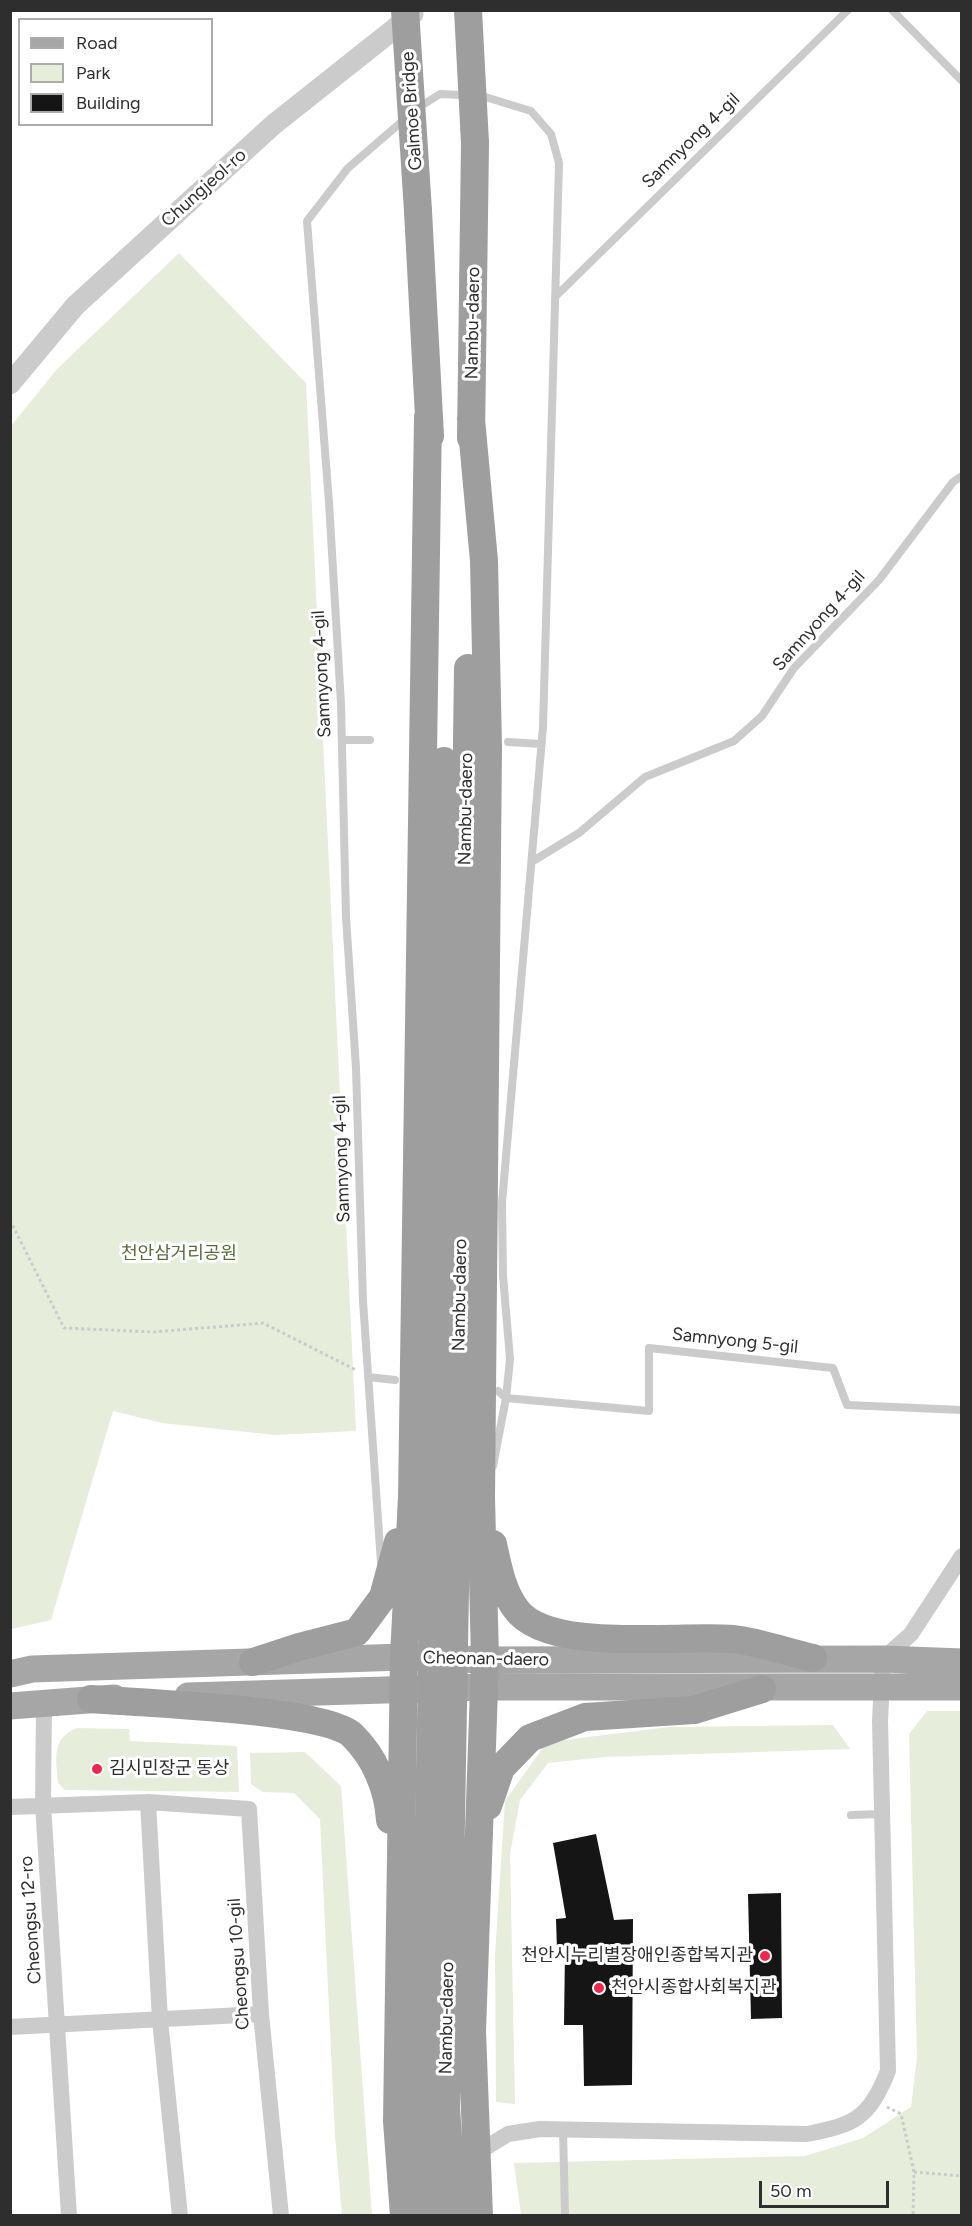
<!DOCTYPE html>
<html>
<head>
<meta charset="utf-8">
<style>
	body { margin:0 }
	#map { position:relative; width:972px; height:2226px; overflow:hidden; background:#fff; font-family:Figtree,sans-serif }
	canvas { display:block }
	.frame { position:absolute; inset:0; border:12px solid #2e2e2e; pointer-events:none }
	.legend { position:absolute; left:18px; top:18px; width:195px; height:108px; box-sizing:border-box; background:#fff; border:2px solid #ababab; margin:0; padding:8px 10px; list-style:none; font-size:18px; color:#2e2e2e }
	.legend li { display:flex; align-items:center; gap:12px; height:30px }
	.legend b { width:30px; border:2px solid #ababab }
	.scale { position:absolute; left:759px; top:2181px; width:130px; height:27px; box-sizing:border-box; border:3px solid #2e2e2e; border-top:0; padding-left:8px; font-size:18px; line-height:21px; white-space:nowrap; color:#2e2e2e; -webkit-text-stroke:4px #fff; paint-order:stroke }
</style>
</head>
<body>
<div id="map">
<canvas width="972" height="2226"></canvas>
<div class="frame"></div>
<ul class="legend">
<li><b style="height:8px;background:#a6a6a6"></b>Road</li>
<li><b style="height:16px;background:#e7eddb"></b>Park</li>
<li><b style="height:16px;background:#151515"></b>Building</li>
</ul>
<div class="scale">50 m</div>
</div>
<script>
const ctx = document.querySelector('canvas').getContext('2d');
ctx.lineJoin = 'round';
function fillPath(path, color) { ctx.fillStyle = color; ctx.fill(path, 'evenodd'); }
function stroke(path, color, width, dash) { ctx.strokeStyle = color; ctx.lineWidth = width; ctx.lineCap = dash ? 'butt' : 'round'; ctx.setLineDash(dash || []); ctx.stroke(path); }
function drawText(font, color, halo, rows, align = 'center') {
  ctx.font = font + ' Figtree,"Noto Sans KR",sans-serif'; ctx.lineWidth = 6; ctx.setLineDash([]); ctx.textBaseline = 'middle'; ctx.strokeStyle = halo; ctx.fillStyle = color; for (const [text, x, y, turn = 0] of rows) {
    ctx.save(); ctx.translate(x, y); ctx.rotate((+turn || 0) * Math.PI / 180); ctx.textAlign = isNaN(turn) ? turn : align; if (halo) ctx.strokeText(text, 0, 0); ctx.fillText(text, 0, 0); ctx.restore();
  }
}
fillPath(new Path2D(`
	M179,253l127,130 50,1048 -81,4 -113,-12 -49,-12 -62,209 -40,9v-1203l46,-57z
	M927,1711h34v504h-440l-7,-52 291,-7 58,-18 48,-31 6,-50 -8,-323z
	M833,1725l17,24 -245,8 -57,6 -28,37 -10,54 5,250 -19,-2 -1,-147 10,-154 42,-59 122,-15z
	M77,1728l52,1 1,12 107,5 2,46 -174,-2 -7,-7c-2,-24 -7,-45 19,-55z
	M305,1752l36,34 31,429h-30l-7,-79 -15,-317 -26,-26 -31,-1 -12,-8 -1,-31z`), '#e7eddb');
fillPath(new Path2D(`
	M596,1834l18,86 19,-1 -1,166 -48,1 -1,-61h-19l1,-75h-8l-1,-31 10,-1 -13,-75z
	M781,1893l1,125 -31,1 -3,-125z`), '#151515');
stroke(new Path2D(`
	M10,1220l54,108 90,4 109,-9 93,47
	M887,2107l14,7 13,58 -1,44
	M914,2172l48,4`), '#cbcbcb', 3, [3, 3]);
stroke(new Path2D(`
	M892,10l70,71
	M418,108l22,-14 42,2 49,15 20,23 8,29 -16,564 -41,476 1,73 7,83 -4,39 -13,68
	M557,295l291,-285
	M342,740h28
	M508,742l33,2
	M533,861l46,-28 66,-56 89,-36 28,-25 32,-48 85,-88 74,-98 9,-6
	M368,1377l27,3
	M498,1391l8,7 143,13v-63l184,20 14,37 115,5
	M381,1563l-18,-262 -7,-233 -10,-151 -5,-213 -12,-202 -22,-281 41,-53 58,-50
	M851,1815l31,-1
	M563,2129l2,87`), '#cbcbcb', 8);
stroke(new Path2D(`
	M44,1703l-1,101 26,412
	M148,1802l12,218 20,196
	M10,1807l138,-5 101,7 12,205 20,202
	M10,2027l251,-13
	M477,2153l31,-19 32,-5 267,5c48,-9 62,-16 81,-63l-8,-350 3,-62 28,-25 51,-78`), '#cbcbcb', 16);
stroke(new Path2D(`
	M10,384l65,-78 198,-181 140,-111`), '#cbcbcb', 21);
stroke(new Path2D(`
	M10,1674l22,-5 372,-12 81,3 398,-1 79,3
	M188,1696l296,-9h478
	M10,1706l104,-8`), '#a6a6a6', 27);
stroke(new Path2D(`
	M418,211l12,225
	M471,419l13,142 4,186 -7,750 4,163 -13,371 7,185
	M471,438l4,-295
	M436,1475l8,-714
	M457,1475l11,-807
	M493,1544c5,22 9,47 23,65 32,45 165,25 217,30 26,3 54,13 80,19
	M253,1662l46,-15 58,-15 26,-35 15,-55
	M91,1699c46,4 234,10 261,36 23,22 36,54 38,85
	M488,1806l13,-38 29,-30 55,-21 109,-7 68,-21
	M451,1820l-5,287 7,109
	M429,1821l-6,286 8,109
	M404,2216l-7,-95 7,-464 8,-160 16,-1080`), '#9e9e9e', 28);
stroke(new Path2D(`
	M405,10l13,201
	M468,10l7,133
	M451,1820l6,-345
	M429,1821l7,-346`), '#9e9e9e', 28);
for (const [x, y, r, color] of [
	[97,1769,6,"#ef274f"],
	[765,1956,6,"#ef274f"],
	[599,1988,6,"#ef274f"]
]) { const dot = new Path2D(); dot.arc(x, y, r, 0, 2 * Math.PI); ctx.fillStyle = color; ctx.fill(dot); stroke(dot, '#fff', 2); }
drawText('18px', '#2e2e2e', '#fff', [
	["Galmoe Bridge",412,111,-94],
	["Samnyong 4-gil",691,141,-44],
	["Chungjeol-ro",204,188,-42],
	["Nambu-daero",473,323,-89],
	["Samnyong 4-gil",819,621,-48],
	["Samnyong 4-gil",322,674,-93],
	["Nambu-daero",466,809,-89],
	["Samnyong 4-gil",342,1159,-92],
	["Nambu-daero",460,1295,-89],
	["Samnyong 5-gil",735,1341,6],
	["Cheonan-daero",486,1659,1],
	["Cheongsu 12-ro",31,1920,-94],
	["Cheongsu 10-gil",239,1964,-94],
	["Nambu-daero",447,2018,-89]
]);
drawText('18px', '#586d39', '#fff', [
	["천안삼거리공원",179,1254]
]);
drawText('18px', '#2e2e2e', '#fff', [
	["김시민장군 동상",109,1769],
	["천안시누리별장애인종합복지관",753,1956,"right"],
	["천안시종합사회복지관",611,1988]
], 'left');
</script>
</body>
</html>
